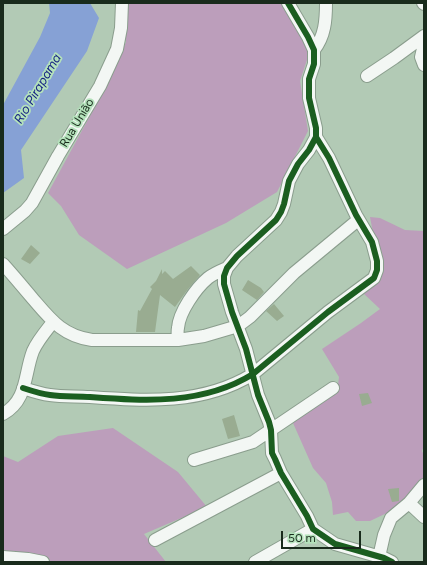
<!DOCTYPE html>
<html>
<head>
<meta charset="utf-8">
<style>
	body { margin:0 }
	#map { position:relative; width:427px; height:565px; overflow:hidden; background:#b2cab5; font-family:Figtree,sans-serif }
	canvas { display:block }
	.frame { position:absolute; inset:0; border:4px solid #192b1c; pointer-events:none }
	.scale { position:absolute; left:281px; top:531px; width:80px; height:18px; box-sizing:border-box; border:2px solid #192b1c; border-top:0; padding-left:5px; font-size:12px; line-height:14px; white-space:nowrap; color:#192b1c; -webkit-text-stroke:3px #b4e2bb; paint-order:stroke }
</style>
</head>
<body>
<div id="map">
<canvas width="427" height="565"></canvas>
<div class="frame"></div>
<div class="scale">50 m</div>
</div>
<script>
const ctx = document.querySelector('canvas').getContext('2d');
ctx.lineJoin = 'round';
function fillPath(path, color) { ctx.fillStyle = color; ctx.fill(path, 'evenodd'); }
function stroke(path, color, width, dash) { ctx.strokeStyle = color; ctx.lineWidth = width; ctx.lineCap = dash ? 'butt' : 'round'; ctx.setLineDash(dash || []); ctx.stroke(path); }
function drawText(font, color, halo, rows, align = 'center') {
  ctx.font = font + ' Figtree,sans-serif'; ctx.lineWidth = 3.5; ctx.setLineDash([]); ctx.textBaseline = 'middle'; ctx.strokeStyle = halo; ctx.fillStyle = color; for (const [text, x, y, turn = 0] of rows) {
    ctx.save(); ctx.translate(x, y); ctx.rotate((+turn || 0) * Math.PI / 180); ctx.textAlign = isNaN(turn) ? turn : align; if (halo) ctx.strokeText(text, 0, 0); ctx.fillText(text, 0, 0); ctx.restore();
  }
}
fillPath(new Path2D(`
	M124,3h160l28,42 -12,36 8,50 -31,61 -51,31 -99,46 -48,-34 -18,-29 -13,-13 62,-114 16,-37 -4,-24z
	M370,217l10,1 25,12 19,1v215l-2,5 2,4v22l-14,18 -21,17 -19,9h-14l-8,-9 -15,3 -1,-13 -6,-19 -13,-15 -20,-45 12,-11 32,-19 2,-16 -17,-28 39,-26 19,-14 -17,-16 17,-14 2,-26 -9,-20z
	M113,428l65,44 29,35 -63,27 22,28h-163v-106l15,6 40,-26z`), '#bc9ebb');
fillPath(new Path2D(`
	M49,3h41l9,15 -12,33 -66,99 3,28 -21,15v-88l37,-68 10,-24z`), '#86a1d5');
fillPath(new Path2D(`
	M31,245l9,8 -10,11 -9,-5z
	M191,266l9,9 -12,14 -13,18 -15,-12 -5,37h-19l2,-22 2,1 12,-22 -2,-2 6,-6 6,-12v5l3,-3 8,8z
	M248,280l13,8 3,4 -7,8 -15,-10z
	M274,304l10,12 -7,5 -11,-10z
	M368,393l4,10 -10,3 -3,-12z
	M234,415l6,21 -12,3 -6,-20z
	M399,488v13l-7,1 -4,-13z`), '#99ac91');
const minor = new Path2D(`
	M288,3l20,34 6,13v14l-5,15v19l7,30v9l-7,13 -11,14 -9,17 -5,23 -3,8 -5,8 -39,36 -10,12 -3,8v8l8,28 14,37 12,46 11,27 2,8 1,23 3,6 6,14 26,43 6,13 22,15 49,14 8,4
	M423,3l1,1
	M424,44l-3,13 3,8
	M314,50c11,-14 12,-30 12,-47
	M367,76l27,-18 30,-22
	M3,229l22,-18 7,-8 26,-47 42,-70 17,-37 4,-21 1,-25
	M3,264c10,11 20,23 30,35 18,21 30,37 59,41h86l26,-4 34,-10 12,-9 44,-44 64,-53
	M178,340c0,-4 -1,-8 0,-12 1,-16 18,-40 30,-50 5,-4 12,-7 19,-10
	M23,388c9,3 18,6 27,7 13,2 26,1 40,2 56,4 113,8 163,-23l75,-62 46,-34 3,-8v-9l-5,-19 -16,-27 -27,-57 -13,-21
	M3,414c25,-14 21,-40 30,-63 5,-11 13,-20 20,-29
	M194,460l59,-18 80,-54
	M409,503l15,14
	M155,540l126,-67
	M3,557l25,2 15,3
	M379,557l5,-22 7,-17 18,-15 15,-18
	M255,562l58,-33`);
stroke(minor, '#8a9d8d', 14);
stroke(minor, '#f3f7f4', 12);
stroke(new Path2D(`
	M288,3l20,34 6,13v14l-5,15v19l7,30v9l-7,13 -11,14 -9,17 -5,23 -3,8 -5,8 -39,36 -10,12 -3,8v8l8,28 14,37 12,46 11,27 2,8 1,23 3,6 6,14 26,43 6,13 22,15 49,14 8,4
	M23,388c9,3 18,6 27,7 13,2 26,1 40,2 56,4 113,8 163,-23l75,-62 46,-34 3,-8v-9l-5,-19 -16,-27 -27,-57 -13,-21`), '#1b5e20', 6);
drawText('12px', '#192b1c', '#b4e2bb', [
	["Rua União",77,123,-59]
]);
drawText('italic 13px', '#172484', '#b4e2bb', [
	["Rio Pirapama",38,89,-59]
]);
</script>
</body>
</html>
